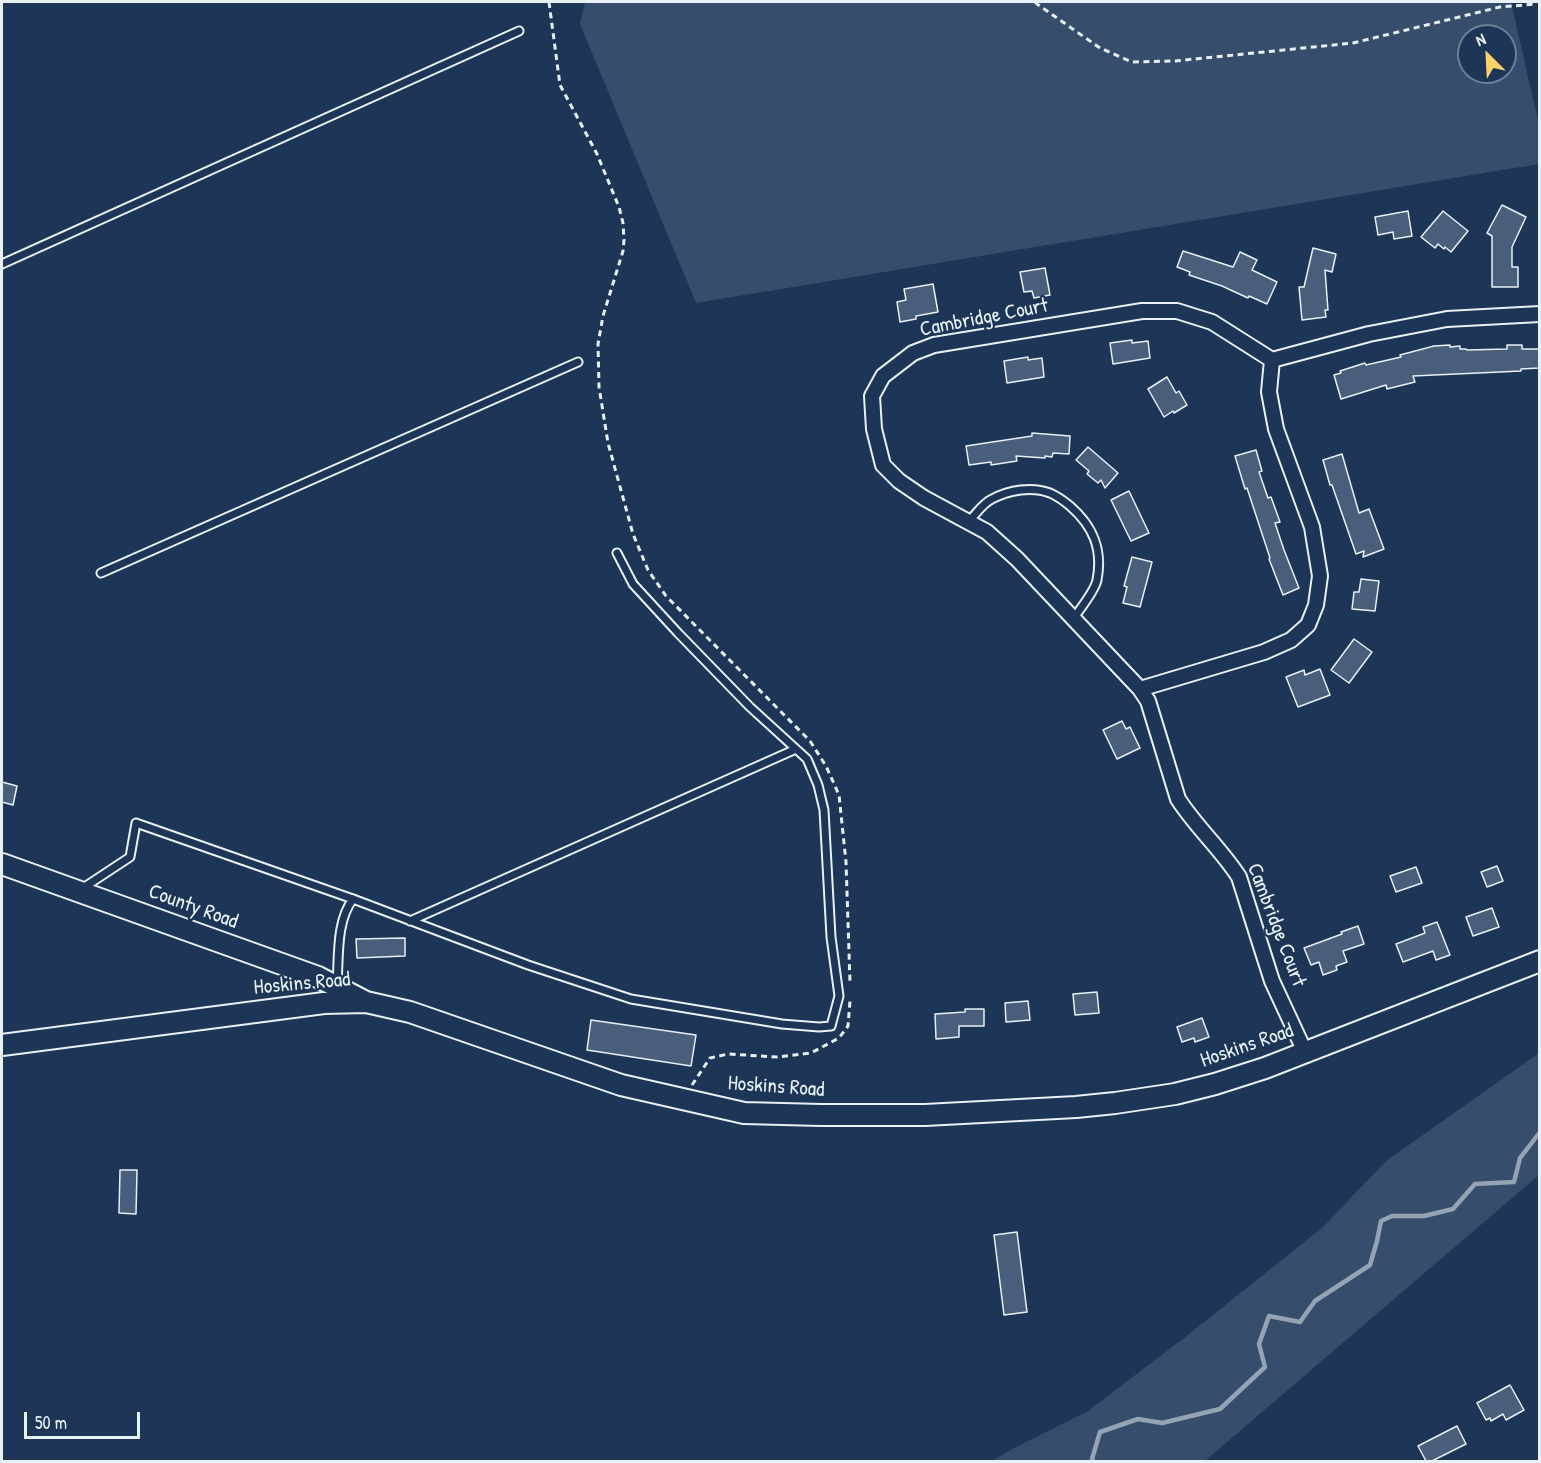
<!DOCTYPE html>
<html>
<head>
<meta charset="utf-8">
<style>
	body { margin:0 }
	#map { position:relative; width:1541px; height:1463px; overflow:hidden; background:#1d3557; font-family:"Patrick Hand",sans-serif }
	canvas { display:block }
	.frame { position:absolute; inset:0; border:3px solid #e8f1f8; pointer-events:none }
	.north { position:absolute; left:1457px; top:24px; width:60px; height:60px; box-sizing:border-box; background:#1d3557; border:2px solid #6e8097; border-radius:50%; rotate:336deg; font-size:16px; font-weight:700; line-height:24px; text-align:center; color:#e8f1f8 }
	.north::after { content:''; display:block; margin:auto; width:21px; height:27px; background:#ffd166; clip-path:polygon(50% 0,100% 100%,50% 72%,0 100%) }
	.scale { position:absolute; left:24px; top:1412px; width:116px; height:27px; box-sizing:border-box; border:3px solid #e8f1f8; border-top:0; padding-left:8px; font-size:18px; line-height:21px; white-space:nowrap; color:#e8f1f8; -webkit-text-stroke:4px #1d3557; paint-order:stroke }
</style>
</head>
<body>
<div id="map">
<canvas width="1541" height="1463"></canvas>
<div class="frame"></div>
<div class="north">N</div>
<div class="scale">50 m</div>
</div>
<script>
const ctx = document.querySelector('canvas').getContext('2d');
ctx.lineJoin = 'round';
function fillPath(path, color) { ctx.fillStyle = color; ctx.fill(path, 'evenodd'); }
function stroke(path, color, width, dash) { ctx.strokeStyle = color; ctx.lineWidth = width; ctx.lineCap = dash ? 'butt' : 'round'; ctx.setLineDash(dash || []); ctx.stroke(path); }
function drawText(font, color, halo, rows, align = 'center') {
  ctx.font = font + ' "Patrick Hand",sans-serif'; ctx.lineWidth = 4.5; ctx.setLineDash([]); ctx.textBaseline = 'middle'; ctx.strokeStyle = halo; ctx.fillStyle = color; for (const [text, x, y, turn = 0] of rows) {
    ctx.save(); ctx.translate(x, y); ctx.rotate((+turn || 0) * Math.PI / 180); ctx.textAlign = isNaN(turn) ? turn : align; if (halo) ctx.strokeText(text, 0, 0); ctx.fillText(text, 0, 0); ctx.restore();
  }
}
fillPath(new Path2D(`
	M585,2h926l28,123v39l-843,139 -116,-279zM1469,36h36v36h-36z
	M1539,1053v122l-334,286h-213l22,-13 74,-37 101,-77 134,-107 63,-66z`), '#374d6c');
stroke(new Path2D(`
	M1094,1462l-2,-3 8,-27 38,-13 24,4 58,-14 45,-42 -6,-23 10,-28 31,6 15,-21 55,-36 7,-24 4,-20 11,-5h32l29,-7 22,-25 39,-2 6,-24 20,-26`), '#95a4b5', 4.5);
const building = new Path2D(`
	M1502,205l24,12 -14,30v20h6v20h-26v-51l-5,-3z
	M1408,211l4,25 -18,3 -1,-7 -15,3 -3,-18z
	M1443,211l25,20 -17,21 -6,-5 -1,2 -6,-5 -3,4 -14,-11z
	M1313,248l23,6 -4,18 -7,-2 3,40h-3l1,7 -24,3 -3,-33h5z
	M1183,251l50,16 7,-15 17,8 -5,10 25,12 -10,22 -18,-8 -1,2 -26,-12 -33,-11 1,-3 -13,-5z
	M1045,268l5,27 -16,3 -2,-7 -8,1 -4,-20z
	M933,284l5,28 -22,4v3l-16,3 -3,-20 9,-2 -2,-11z
	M1132,340v3l16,-2 2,17 -37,6 -3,-21z
	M1450,345v2l10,-1v3h6l1,1 40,-1v-4h15v4h17v19l-18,1v2l-108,5 2,6 -28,7 -1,-4 -45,14 -7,-24 7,-2 -1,-2 25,-8 1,2 35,-8 -1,-2 34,-9z
	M1028,357v3l14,-2 2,19 -37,6 -3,-22z
	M1167,377l9,16 3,-2 8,14 -13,8 -1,-2 -9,6 -16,-28z
	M1032,433l38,3 -1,18 -16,-1 -1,4 -7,-1v2l-29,-2 1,5 -26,4v-3l-22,3 -3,-19 66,-10z
	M1088,447l30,26 -13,15 -4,-8 -3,3 -11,-9 2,-3 -13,-11z
	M1256,450l6,21 -3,1 9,26 3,-1 9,25 -5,1 9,27 15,38 -16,7 -14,-36 1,-1 -23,-70 -2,1 -10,-33z
	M1342,454l17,59 10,-4 15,40 -21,8 1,-6 -8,3 -24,-69h-2l-7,-25z
	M1129,491l20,42 -18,8 -20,-41z
	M1132,557l20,5 -12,45 -17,-4 4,-16 -3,-1z
	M1361,579l18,2 -4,30 -23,-2 2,-17h5z
	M1354,639l18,13 -23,31 -18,-13z
	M1320,669l10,26 -32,12 -12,-30 18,-7 1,5z
	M1122,721l4,8 4,-2 10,21 -23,11 -14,-29z
	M2,782l15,4 -4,19 -11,-3z
	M1497,866l6,15 -16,6 -6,-15z
	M1416,867l6,16 -26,9 -6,-16z
	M1492,908l7,19 -26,9 -7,-19z
	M1437,922l13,33 -14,5 -3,-9 -30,11 -7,-18 29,-11 -2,-6z
	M1358,926l6,18 -21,7 4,11 -11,4 1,4 -14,5 -4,-13 -8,3 -7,-17 38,-14 -1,-2z
	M405,938v18l-48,2 -1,-19z
	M1097,992l2,21 -24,2 -2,-21z
	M1028,1001l2,19 -24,2 -1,-19z
	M965,1009h19v17h-25v11l-23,2 -1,-25 30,-2z
	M1202,1018l7,19 -14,5 -1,-4 -12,4 -5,-15z
	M591,1020l105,15 -5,31 -104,-16z
	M120,1170h17l-1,44 -17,-1z
	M1017,1232l10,80 -23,3 -10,-80z
	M1510,1385l14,25 -18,10 -3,-6 -12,7 -1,-3 -4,2 -9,-17z
	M1457,1426l9,18 -34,17h-6l-8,-15z`);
fillPath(building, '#495e7a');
stroke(building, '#e8f1f8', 1.5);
const lane = new Path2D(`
	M2,264l517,-233
	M969,521c7,-7 14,-18 23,-22 17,-9 40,-13 58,-6 7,3 14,8 20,13 23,20 33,43 27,74 -2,11 -17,29 -24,39
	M101,573l477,-211
	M83,888l47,-31 6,-34 217,76 175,66 103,34 151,25 37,3 12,-1 8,-30 -8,-59 -7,-127 -6,-25 -11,-26 -57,-52 -72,-74 -45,-49 -16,-31
	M410,921l386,-172
	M337,984c2,-27 -1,-63 16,-85`);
const street = new Path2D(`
	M1272,360l-3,32 7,37 36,98 8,49 -4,29 -8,20 -17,15 -27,12 -124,37 8,12 30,98c18,28 43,50 61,78l33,104 33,71
	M1140,689l-123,-130 -30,-27 -63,-34 -25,-17 -16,-16 -9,-36 -2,-33 11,-20 30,-23 21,-8 208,-34h35l35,11 60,38 97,-26 78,-15 93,-5`);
const secondary = new Path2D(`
	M2,864l316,113 46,24
	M2,1045l322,-42 42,-1 44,10 211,73 123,28 77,2h104l151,-8 39,-4 60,-9 40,-10 50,-16 275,-107`);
stroke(lane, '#e8f1f8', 11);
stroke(street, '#e8f1f8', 18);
stroke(secondary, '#e8f1f8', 24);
stroke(new Path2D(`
	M549,2l11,83 37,69 22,53 4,16 1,17 -1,11 -20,65 -5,28 1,43 9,56 25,91 15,36 18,26 144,145 16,25 13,29 7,67 4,120
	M1035,2l2,2 63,44 32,14 43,-1 178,-18 147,-36 36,-3
	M692,1085l18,-27 18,-4 49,3 34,-4 28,-15 9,-12 2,-25`), '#e8f1f8', 3, [6, 4.5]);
stroke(lane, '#1d3557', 7);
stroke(street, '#1d3557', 14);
stroke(secondary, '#1d3557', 20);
drawText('21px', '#e8f1f8', '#1d3557', [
	["Cambridge Court",984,318,-11],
	["County Road",193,907,20],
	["Cambridge Court",1276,925,69],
	["Hoskins Road",302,984,-5],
	["Hoskins Road",1247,1046,-19],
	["Hoskins Road",776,1087,4]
]);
</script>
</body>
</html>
